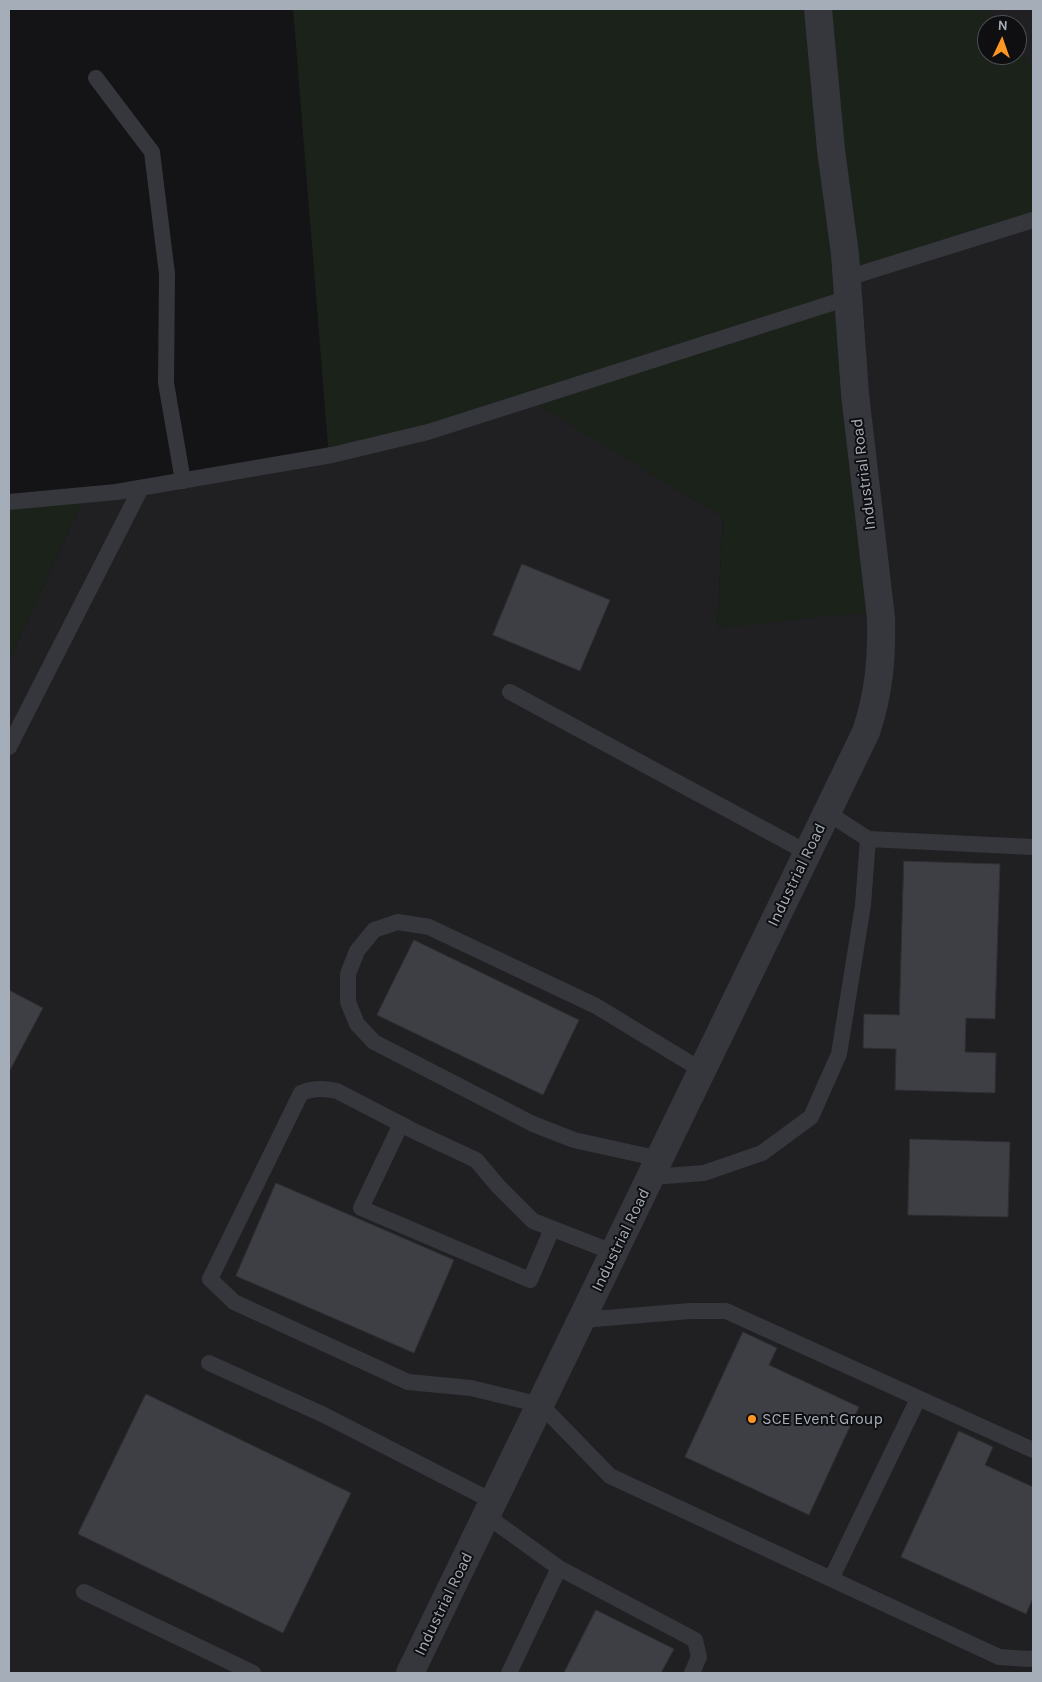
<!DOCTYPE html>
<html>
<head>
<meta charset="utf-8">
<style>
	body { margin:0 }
	#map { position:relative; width:1042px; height:1682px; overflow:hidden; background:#141416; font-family:Karla,sans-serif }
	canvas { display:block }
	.frame { position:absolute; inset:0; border:10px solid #a5adb8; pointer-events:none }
	.north { position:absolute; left:977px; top:15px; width:50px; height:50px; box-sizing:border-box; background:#0f0f11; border:1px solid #4b4e54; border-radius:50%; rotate:3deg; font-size:14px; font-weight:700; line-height:20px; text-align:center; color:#a5adb8 }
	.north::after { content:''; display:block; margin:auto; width:18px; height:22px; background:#ff9623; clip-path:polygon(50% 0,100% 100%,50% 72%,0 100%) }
</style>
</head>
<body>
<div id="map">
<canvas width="1042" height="1682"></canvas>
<div class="frame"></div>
<div class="north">N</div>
</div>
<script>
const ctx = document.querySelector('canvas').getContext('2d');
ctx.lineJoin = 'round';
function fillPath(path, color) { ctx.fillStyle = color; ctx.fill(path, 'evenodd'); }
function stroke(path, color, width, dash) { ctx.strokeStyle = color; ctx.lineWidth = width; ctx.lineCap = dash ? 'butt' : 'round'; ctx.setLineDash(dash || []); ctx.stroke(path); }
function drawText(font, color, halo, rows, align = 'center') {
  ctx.font = font + ' Karla,sans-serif'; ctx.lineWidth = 4; ctx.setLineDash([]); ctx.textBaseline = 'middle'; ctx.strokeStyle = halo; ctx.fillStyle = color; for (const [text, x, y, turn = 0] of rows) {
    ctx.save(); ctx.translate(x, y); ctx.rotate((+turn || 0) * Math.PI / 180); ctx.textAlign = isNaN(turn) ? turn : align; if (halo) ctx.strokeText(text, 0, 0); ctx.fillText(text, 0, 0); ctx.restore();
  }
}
fillPath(new Path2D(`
	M988,9h45v60l-16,-21v-23h-17z
	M1033,219v1454h-1024v-1013l78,-169 242,-33 200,-59 194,118 -6,111 129,-353z`), '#202023');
fillPath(new Path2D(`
	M293,9h695l12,16h-13v30h30v-7l16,21v150l-187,56 34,336 -163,17 6,-111 -194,-117 -200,58z
	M87,491l-78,169v-164z`), '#1a221a');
const building = new Path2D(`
	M522,564l88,36 -30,71 -87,-36z
	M904,861l96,3 -5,155 -29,-1 -1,34 31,1 -1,40 -100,-3 1,-41 -33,-1 1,-34 35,1z
	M414,940l165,80 -36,75 -166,-80z
	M9,990l34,18 -34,64z
	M910,1139l100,3 -2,75 -100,-2z
	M276,1183l178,77 -40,93 -178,-77z
	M743,1332l34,16 -8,17 90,42 -50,108 -124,-58z
	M146,1394l205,99 -68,140 -205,-99z
	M959,1431l34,16 -8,18 48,22v111l-7,16 -125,-57z
	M596,1610l78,39 -13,24h-97z`);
fillPath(building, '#3e3f44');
stroke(building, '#2e2f32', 1);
stroke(new Path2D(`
	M96,78l56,74 15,122 -1,109 17,98
	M847,278l186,-58
	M9,502l107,-10 216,-37 96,-23 420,-134
	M510,692l298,161
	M9,747l132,-259
	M868,839l165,8
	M401,1124l-40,84 169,72 22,-51
	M660,1159l-86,-19 -41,-16 -159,-82 -17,-18 -9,-22v-28l9,-23 17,-21 24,-8 31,5 167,79 107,65
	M652,1177l52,-4 58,-20 49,-36 28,-63 24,-149 5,-66 -40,-26
	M615,1253l-82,-32 -35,-35 -22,-26 -60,-28 -79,-41c-14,-3 -23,-3 -36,2l-91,186 24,23 174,80 63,6 70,17 69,71 389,181 31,2 3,-1
	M582,1320l108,-9h36l307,139
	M209,1363l115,52 170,87
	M487,1516l72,52 136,72 4,17 -7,16
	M831,1579l87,-180
	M84,1592l169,81
	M509,1673l50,-105`), '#35373c', 16);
stroke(new Path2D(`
	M410,1673l456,-941c13,-39 16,-73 15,-114l-26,-224 -10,-140 -14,-104 -13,-141`), '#35373c', 28);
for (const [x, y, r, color] of [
	[752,1419,5,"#ff9623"]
]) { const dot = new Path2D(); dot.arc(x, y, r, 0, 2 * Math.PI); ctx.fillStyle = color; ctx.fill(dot); stroke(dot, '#0f0f11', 2); }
drawText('16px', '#a5adb8', '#0f0f11', [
	["Industrial Road",864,474,-97],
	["Industrial Road",797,875,-64],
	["Industrial Road",621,1240,-64],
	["Industrial Road",444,1604,-64]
]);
drawText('16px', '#a5adb8', '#0f0f11', [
	["SCE Event Group",762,1419]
], 'left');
</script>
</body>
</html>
